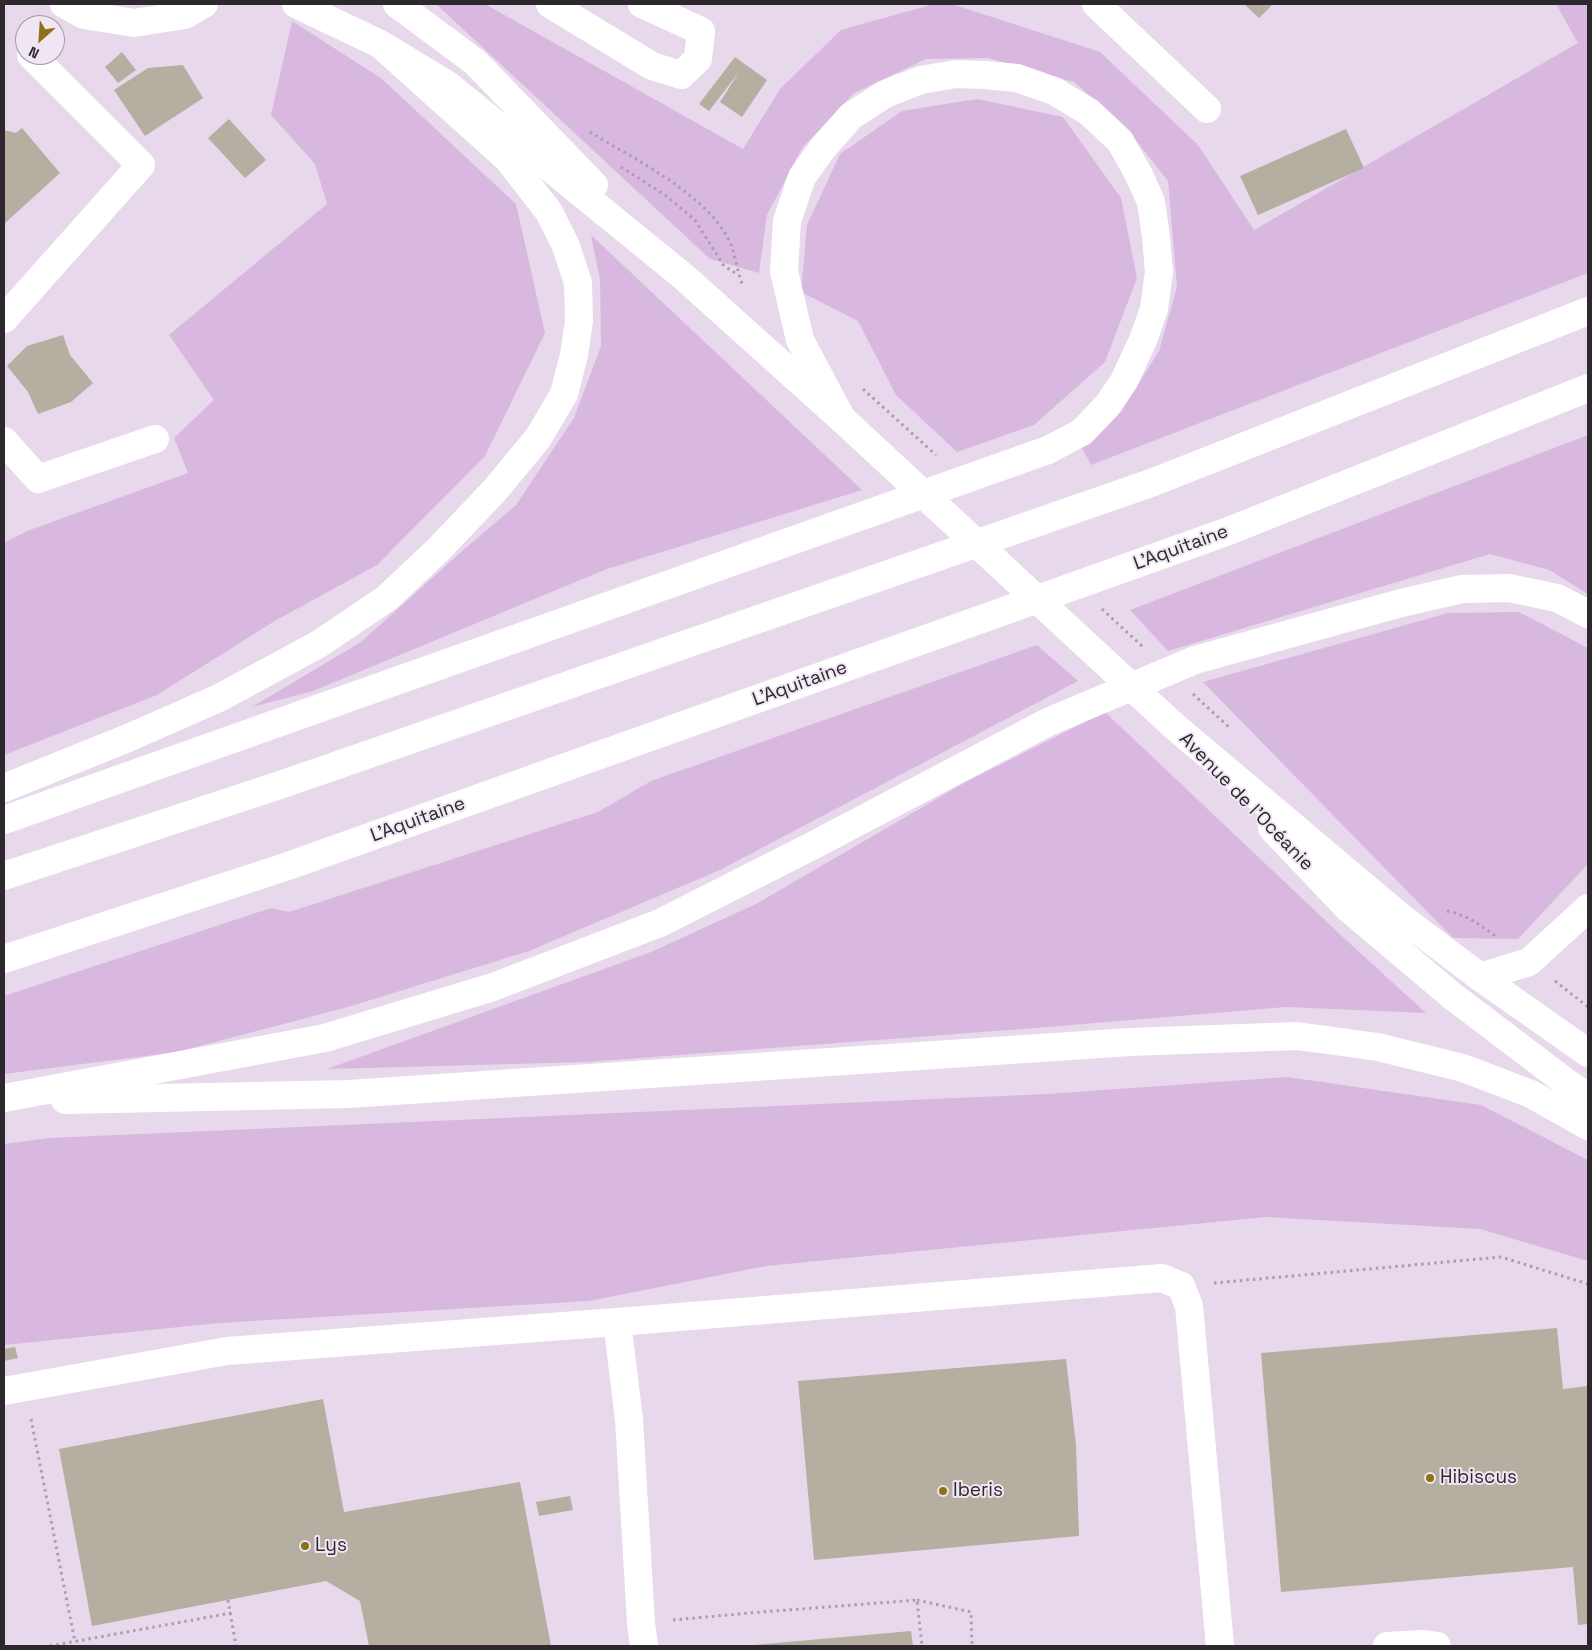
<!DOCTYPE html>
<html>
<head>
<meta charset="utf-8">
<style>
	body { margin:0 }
	#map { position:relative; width:1592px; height:1650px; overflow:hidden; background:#f1e6f3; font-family:"Space Grotesk",sans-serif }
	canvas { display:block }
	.frame { position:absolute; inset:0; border:5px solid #2c282d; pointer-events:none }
	.north { position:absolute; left:15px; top:15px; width:50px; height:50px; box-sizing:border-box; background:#f1e6f3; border:1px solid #a29aa4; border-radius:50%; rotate:206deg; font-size:14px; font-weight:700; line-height:20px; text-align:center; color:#2c282d }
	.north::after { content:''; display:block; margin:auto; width:18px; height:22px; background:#8d7115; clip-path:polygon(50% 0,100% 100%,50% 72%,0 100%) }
</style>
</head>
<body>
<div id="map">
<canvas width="1592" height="1650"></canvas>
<div class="frame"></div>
<div class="north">N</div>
</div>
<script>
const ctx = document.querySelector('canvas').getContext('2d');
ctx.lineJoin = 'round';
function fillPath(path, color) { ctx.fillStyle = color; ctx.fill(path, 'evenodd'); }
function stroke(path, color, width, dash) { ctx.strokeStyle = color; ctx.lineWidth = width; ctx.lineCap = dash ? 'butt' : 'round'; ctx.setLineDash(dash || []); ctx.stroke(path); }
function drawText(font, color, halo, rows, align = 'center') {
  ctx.font = font + ' "Space Grotesk",sans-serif'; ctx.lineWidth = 4; ctx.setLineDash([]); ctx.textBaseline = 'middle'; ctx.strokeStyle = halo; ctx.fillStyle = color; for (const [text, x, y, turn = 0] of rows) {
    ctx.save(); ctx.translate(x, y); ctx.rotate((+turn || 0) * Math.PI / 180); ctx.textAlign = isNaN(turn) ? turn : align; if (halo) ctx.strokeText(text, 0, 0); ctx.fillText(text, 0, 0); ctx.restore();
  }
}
fillPath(new Path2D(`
	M4,4h1584v1642h-1584zM25,25h30v30h-30z`), '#e8d8eb');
fillPath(new Path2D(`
	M436,4h49l258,145 37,-60 61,-59 93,-26h18l148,48 98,93 56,85 324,-187 -22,-39h32v269l-497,192 -10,-19 40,-34 38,-61 18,-64 -9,-106 -42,-53 -52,-46 -86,-24 -62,1 -72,34 -52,55 -35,67 -8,58 -49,-14z
	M292,21l90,58 134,125 29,129 -60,123 -108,109 -104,57 -116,73 -153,60v-212l23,-12 161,-58 -14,-35 40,-38 -45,-65 158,-131 -12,-40 -44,-49z
	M977,99l86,18 58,81 16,80 -32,84 -71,63 -77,27 -61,-57 -38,-74 -57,-29 6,-67 33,-71 62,-43z
	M591,235l271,255 -255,79 -294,122 -61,16 109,-65 100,-90 55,-47 58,-87 27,-72 -1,-66z
	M1588,435v159l-39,-24 -59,-16 -322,97 -38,-41z
	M1519,612l69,36v216l-70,75 -65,-1 -250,-256 245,-69z
	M1037,645l41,36 -358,189 -191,81 -181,56 -171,45 -173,22v-78l267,-88 18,4 309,-100 53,-31z
	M1105,712l241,228 80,73 -140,-6 -238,20 -461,35 -260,7 324,-117 105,-48 208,-121z
	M1287,1077l194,28 107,55v101l-108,-32 -214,-12 -500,49 -177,35 -370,22 -215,22v-201l45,-6 998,-44z`), '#d9b8e0');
fillPath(new Path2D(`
	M1244,4h29l-14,14z
	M122,52l14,18 -18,13 -13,-16z
	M735,57l32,23 -25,37 -22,-15 19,-30 -30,39 -10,-7z
	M183,65l20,33 -58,38 -31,-46 34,-22z
	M229,119l37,41 -21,18 -37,-40z
	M22,128l38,45 -56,51v-94l12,3z
	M1346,129l18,39 -106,47 -18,-39z
	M63,335l7,20 23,28 -22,19 -33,12 -10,-22 -21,-26 20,-20z
	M1557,1328l6,61 25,-3v238l-10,1 -5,-58 -292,25 -20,-239z
	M15,1347l3,11 -14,3v-12z
	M1066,1359l10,86 3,91 -265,24 -16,-179z
	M323,1399l21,113 176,-30 31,164h-182l-9,-45 -34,-20 -234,45 -33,-177z
	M570,1496l3,14 -34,6 -3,-14z
	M911,1631l2,15h-159v-1z`), '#b4afa1');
stroke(new Path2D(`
	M590,132c45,28 116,61 140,110 6,15 7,30 13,44
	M621,167l44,28 30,25 29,46 13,8
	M863,389l73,66
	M1102,609l41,38
	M1193,694l38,35
	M1447,911c20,4 35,15 51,27
	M1555,981l33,26
	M1214,1283l287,-26 87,27
	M31,1419l44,223
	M228,1600l8,46
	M917,1600l54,12 1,34
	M673,1620l76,-7 168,-13 5,46
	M50,1646l181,-33`), '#a89fa9', 3, [2.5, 4]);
stroke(new Path2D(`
	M550,4l102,62 29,9 17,-16 3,-28 -59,-27
	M1096,4l111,105
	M4,319l137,-154 -110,-110
	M4,441l34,38 117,-40
	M617,1322l12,97 12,204 3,23
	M4,1391l223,-40 390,-29 545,-44 19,8 8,20 31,340
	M1387,1646l35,-2 15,2`), '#fff', 28);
stroke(new Path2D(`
	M64,4l20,11 50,8 51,-8 19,-11
	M296,4l84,40 68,41 236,192 158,142 332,307 229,193 77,58 108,76
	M397,4l78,58 119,123
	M1272,828l76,80 103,87 116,88 21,14`), '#fff', 28);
stroke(new Path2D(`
	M4,788l124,-50 91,-40 100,-54 68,-46 52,-49 56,-59 43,-52 26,-44 10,-39 5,-34 -1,-38 -12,-37 -17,-34 -41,-53 -128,-115
	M4,820l1044,-370 34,-18 25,-26 17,-25 19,-41 11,-31 5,-37 -3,-35 -5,-35 -12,-27 -19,-34 -31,-29 -35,-21 -37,-13 -32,-3 -29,-1 -35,6 -36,14 -34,22 -29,33 -20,28 -15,44 -3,50 16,69 42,79
	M4,876l276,-91 871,-302 437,-172
	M4,959l284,-93 938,-334 362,-144
	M1480,977l49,-15 59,-54
	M4,1098l321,-60 168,-51 167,-64 152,-77 236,-124 147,-62 206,-57 61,-14 47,-1 48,10 31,16
	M65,1100l284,-6 781,-52 167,-6 81,11 85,21 68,26 57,32`), '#fff', 28);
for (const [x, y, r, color] of [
	[1430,1478,5,"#8d7115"],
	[943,1491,5,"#8d7115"],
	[305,1546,5,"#8d7115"]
]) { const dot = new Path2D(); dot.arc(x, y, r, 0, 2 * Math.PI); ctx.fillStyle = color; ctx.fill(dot); stroke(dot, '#f1e6f3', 2); }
drawText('19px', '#2c282d', '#f1e6f3', [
	["L'Aquitaine",1181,548,-20],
	["L'Aquitaine",800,684,-20],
	["Avenue de l'Océanie",1246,802,46],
	["L'Aquitaine",418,820,-20]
]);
drawText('19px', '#2c282d', '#f1e6f3', [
	["Hibiscus",1440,1478],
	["Iberis",953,1491],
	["Lys",315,1546]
], 'left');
</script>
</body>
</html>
